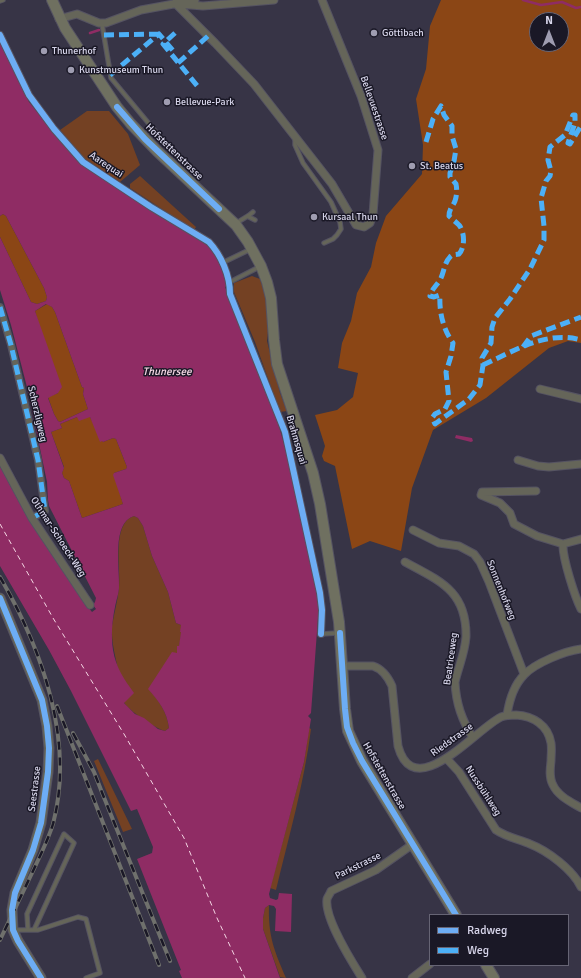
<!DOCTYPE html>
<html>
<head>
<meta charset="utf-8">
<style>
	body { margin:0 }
	#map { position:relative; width:581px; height:978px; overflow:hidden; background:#373446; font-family:Signika,sans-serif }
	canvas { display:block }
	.legend { position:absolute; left:429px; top:914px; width:140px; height:52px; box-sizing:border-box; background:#1a1826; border:1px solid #666474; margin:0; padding:5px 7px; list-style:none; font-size:12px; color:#d7d5ea }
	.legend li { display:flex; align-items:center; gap:8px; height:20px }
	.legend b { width:20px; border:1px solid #666474 }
	.north { position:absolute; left:529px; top:12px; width:40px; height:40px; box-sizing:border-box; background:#1a1826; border:1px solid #666474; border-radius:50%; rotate:0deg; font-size:11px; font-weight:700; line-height:16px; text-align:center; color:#d7d5ea }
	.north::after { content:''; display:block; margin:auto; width:14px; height:18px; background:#9f9db1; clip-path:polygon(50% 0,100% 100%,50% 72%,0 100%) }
</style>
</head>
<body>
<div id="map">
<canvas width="581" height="978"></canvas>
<ul class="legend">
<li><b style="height:5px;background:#6dadf4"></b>Radweg</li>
<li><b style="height:5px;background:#4cb0f7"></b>Weg</li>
</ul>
<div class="north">N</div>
</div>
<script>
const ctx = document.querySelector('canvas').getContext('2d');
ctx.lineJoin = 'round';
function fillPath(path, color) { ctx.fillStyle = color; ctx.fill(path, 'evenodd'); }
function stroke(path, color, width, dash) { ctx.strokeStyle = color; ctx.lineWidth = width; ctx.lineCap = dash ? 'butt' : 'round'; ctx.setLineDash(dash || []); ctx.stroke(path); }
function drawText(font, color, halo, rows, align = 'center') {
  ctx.font = font + ' Signika,sans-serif'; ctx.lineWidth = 3; ctx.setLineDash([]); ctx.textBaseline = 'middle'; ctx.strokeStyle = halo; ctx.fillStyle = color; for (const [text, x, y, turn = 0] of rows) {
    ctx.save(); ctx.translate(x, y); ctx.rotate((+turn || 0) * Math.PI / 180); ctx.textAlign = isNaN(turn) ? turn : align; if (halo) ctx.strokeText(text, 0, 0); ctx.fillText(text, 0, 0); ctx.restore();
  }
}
fillPath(new Path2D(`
	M87,111h22l19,23 12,31 -20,17 -35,-23 -25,-29z
	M140,176l56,51 -2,3 -64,-42v-4z
	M252,276l8,3 6,17 3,25 -2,20 13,52 7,18 -7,1 -25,-70 -21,-50v-9z
	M134,516l4,2 5,8 9,30 16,36 8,31 5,2c1,10 -1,19 -4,28l-28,36c10,12 18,23 20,39l-4,3c-7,-1 -39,-22 -41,-29 -4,-8 -4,-19 -5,-27 -3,-17 -8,-32 -7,-49 2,-13 6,-26 7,-39 2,-17 -8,-64 15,-71z
	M309,728l2,1c-7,55 -22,107 -35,161l-6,-2 34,-126z
	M98,759l34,70 -9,3 -29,-71z
	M269,905c-1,31 5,45 17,73l-6,-1 -17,-48v-11l2,-10z`), '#744123');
fillPath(new Path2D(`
	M441,0h140v343l-13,-2 -19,7 -63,50 -53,32 -21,58 -11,63 -31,-10 -18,8 -17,-83 -11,-5 -2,-5 3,-10 -10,-31 22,-5 16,-13 5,-24 -20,-5 4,-25 9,-22 6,-28 14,-26 5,-24 10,-27 36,-42 1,-29 -7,-46 10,-30 4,-43zM537,20h24v24h-24z
	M3,214l3,2 38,72 3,9 -1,4 -9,3 -6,-2 -31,-65v-21z
	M47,304l5,3 3,5 27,75 2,1 -1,6 5,15 -28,13 -2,-1 -4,-7 -5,-14 -1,-3 10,-4 -23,-82z
	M77,417h13l13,25 10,-4 3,1 11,28 -1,2 -12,4 9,31 -41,14 -13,-37 -5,-3 -2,-5 2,-6 -13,-35 11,-4 -2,-4z`), '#8b4615');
fillPath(new Path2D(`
	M0,40l29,62 34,42 27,26 123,78 15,37 -3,2 51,129 17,59 26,129 -8,109 -3,3 3,3 -7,43 -35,132 1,4 6,2 2,-1 1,-6 13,1 -1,38 -16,-1 1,-22 -2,-3 -5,-1 -4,3 -2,10v11l17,49h-98l-3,-7 2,-1 -44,-111 15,-6 1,-6 -16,-38 -6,2 -60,-120 -22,-41 -49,-84v-100c25,50 56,95 88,141l4,5 4,-3 -3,-4 2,-3 1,-4 -47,-92 -1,-6 -1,-18 -19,-91 -17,-66 -11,-35v-53l31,65 6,2 9,-3 1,-4 -3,-9 -38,-72 -3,-2 -3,2zM46,304l6,3 3,5 27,75 2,1 -1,6 5,15 -28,13 -2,-1 -4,-7 -6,-16 10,-5 4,-6 -27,-76zM77,417l2,4 11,-4 10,25 2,-1 1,1 10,-4 3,1 11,28 -1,2 -12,4 -1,2 10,29 -41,14 -13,-37 -5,-3 -2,-5 2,-5 -13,-36 11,-4 -2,-4zM134,516l4,2 5,8 9,30 16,36 8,31 5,2 -1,7h1l-2,14h-2v7l-5,-1 -24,37c11,12 19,23 21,39l-4,3 -7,-2 -14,-11 -9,-4 -11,-11 10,-10c-10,-14 -18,-25 -21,-43 -2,-14 -1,-29 2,-43 1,-6 4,-14 4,-20 1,-18 -8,-64 15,-71z
	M456,435l16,3 1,3 -2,1 -16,-4z`), '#8f2c64');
stroke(new Path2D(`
	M523,0l18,5 21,-3 14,6 5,-1
	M90,33l9,-3`), '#8f2c64', 2.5);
stroke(new Path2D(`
	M0,524l53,94 71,116 60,104 33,80 28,60`), '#f5d7e4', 1, [5, 4]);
const service = new Path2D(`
	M0,1l3,-1
	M102,24l9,54 54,65
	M295,137v8l8,18 28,39 9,20 1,7 -4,6 -4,4 -9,4
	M249,217l6,3
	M237,223c6,-5 11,-6 16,-11
	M222,263l29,-14
	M230,282l31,-16
	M321,634l17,-1
	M13,930h25l40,-13 8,2 14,54 -14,5
	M28,930l-1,-16 37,-80 10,9 -40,87`);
const pedestrian = new Path2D(`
	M0,35l29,60 25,34 29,33 68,45 58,35c12,13 21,33 21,52l55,138 35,161 2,17 -1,24
	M0,307l11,38 27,115 7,51 -13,7`);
const minor = new Path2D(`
	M175,3l40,40 39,41 78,100 24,41 8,2 6,-4 3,-9 5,-64 -17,-54 -39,-96
	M179,4l24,2 71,-6
	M59,19l18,-5 22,9h7l35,-13 54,-10
	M540,389l41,10
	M0,458l32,60 58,87
	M518,460l20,6 11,1 32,-3
	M481,495l19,8 10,10 4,11 23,12 26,8 18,-5
	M481,495l1,-3 54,-1
	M413,530l26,13 20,3 15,8 6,8 9,20 35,92
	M563,544c-1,13 12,53 18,65
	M405,562c35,19 62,29 61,75 -1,16 -8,31 -11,45 1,22 7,38 18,56
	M342,666h31c9,3 15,11 19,20l6,60c16,59 78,-17 103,-29 5,-2 10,-2 15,-2 17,1 32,10 35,28 1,6 0,12 0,18 -1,8 -2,17 2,24 5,11 18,17 28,23
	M507,715c2,-13 7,-30 17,-40 11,-12 41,-24 57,-26
	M446,758l13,14 37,58c10,7 22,9 34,14 18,7 43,26 51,43
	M362,978c-10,-16 -38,-60 -35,-79 1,-3 3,-5 4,-8l45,-21 37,-26
	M412,978l18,-14`);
const tertiary = new Path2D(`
	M0,598l42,102 5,26 2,22 -1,24 -7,51 -8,27 -18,43 -3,17 1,20 5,11 23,37`);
const secondary = new Path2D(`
	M52,0l13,28 52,79 14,17 26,27 79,74 12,17 13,24 6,16 4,16 3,42 3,24 36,109 7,31 19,118 6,87 3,22 14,30 94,154
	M486,965l8,13`);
stroke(service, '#555362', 5.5);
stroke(pedestrian, '#555362', 8);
stroke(minor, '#555362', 9);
stroke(tertiary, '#555362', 11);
stroke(secondary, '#555362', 12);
stroke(service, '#656559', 3.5);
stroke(pedestrian, '#656559', 5.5);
stroke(minor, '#656559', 7);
stroke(tertiary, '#656559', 9);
stroke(secondary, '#6f7060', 10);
const rail = new Path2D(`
	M0,577c42,72 75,164 53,247 -5,16 -13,32 -20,47 -11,23 -22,46 -33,69
	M57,706l102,259
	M73,733l21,39 9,23 67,166`);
stroke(rail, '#6f706c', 4);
stroke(rail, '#1a1826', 2.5, [8]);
stroke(new Path2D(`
	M175,33l-12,11 36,44
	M104,35l55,-1
	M178,63l30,-27
	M110,75l49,-41 16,19
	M426,142l7,-23 8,-13 3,9 8,11v10l4,13 -2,12 -4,12v4l6,7c1,5 1,11 -1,17 -2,5 -6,8 -6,15 3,3 7,6 10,9 6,7 6,23 0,29 -4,1 -7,0 -9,3 -6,6 -6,16 -10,23 -4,6 -8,9 -10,16l4,1 6,-2c-1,17 3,34 13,48l-2,13 -5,16 3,29 -4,8 -10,5 -3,4 3,6 34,-25 11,-14 3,-20 -1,-7 9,-15 1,-16 3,-9 15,-19 20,-30 14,-29v-14l-3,-28 5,-17 4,-5 1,-5 -3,-11 2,-13 15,-12 8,-20h2v8l-7,20 2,1 11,-18
	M0,307l11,38 27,115 7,51 -13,7
	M523,347l8,-11 50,-19
	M483,365c31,-14 64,-35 98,-25`), '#4cb0f7', 5, [10, 5]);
stroke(new Path2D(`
	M0,35l29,60 25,34 29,33 68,45 58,35c12,13 21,33 21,52l55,138 35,161 2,17 -1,24
	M117,107l28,32 74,70
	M0,598l42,102 5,26 2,22 -1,24 -7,51 -8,27 -18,43 -3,17 1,20 5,11 23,37
	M340,633l5,76 2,18 6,16 9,18 94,154`), '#6dadf4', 6);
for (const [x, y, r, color] of [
	[374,33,4,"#9f9db1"],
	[44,51,4,"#9f9db1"],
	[71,70,4,"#9f9db1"],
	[167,102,4,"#9f9db1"],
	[412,166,4,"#9f9db1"],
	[314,217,4,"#9f9db1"]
]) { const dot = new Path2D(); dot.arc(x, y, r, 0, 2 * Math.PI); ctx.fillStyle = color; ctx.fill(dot); stroke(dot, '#1a1826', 1.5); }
drawText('10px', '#d7d5ea', '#1a1826', [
	["Göttibach",382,33],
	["Thunerhof",52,51],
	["Kunstmuseum Thun",79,70],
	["Bellevue-Park",175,102],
	["St. Beatus",420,166],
	["Kursaal Thun",322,217]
], 'left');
drawText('10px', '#d7d5ea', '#1a1826', [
	["Bellevuestrasse",374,108,71],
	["Hofstettenstrasse",174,152,44],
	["Aarequai",106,165,34],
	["Scherzligweg",37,414,77],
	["Brahmsquai",296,440,74],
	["Othmar-Schoeck-Weg",58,537,57],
	["Sonnenhofweg",501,590,68],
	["Beatriceweg",451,659,-82],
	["Riedstrasse",452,740,-36],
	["Hofstettenstrasse",384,776,60],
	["Seestrasse",35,789,-83],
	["Nussbühlweg",483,791,57],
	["Parkstrasse",358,866,-26]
]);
drawText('italic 11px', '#f5d7e4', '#1a1826', [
	["Thunersee",167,372]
]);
</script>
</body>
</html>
